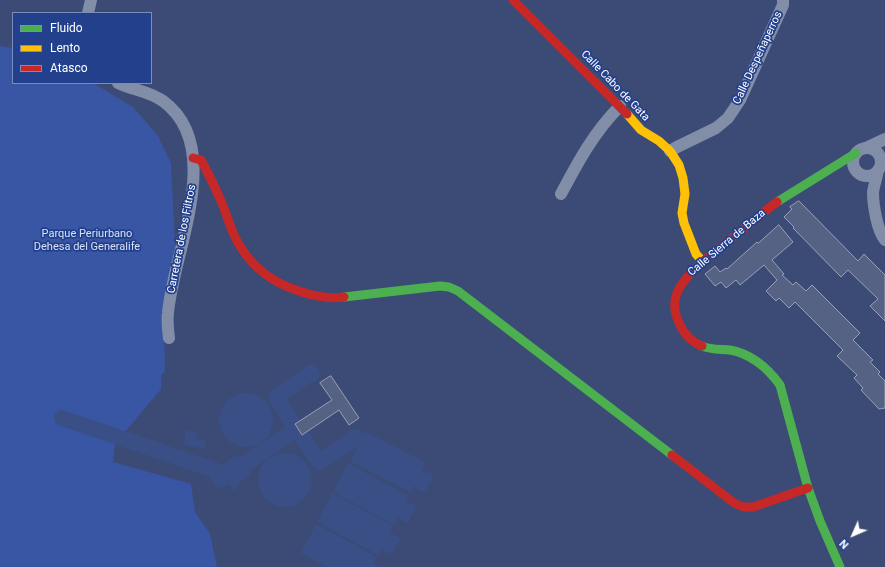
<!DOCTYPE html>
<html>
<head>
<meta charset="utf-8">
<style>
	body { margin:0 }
	#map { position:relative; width:885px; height:567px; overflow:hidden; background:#3b4b75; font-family:Roboto,sans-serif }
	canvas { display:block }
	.legend { position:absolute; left:12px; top:12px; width:140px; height:72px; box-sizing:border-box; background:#23408d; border:1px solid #7b8cbb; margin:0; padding:5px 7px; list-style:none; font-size:12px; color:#fff }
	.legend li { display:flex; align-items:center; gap:8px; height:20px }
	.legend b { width:20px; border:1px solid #7b8cbb }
	.north { position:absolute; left:833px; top:515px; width:40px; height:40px; -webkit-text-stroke:3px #23408d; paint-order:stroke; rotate:225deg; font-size:11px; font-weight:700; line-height:16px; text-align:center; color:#fff }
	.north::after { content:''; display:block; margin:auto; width:14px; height:18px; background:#fff; clip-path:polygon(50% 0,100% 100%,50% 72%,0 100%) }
</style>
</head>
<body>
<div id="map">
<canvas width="885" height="567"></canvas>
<ul class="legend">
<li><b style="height:5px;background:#4caf50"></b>Fluido</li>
<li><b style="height:5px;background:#ffc107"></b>Lento</li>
<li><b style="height:5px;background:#c62828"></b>Atasco</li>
</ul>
<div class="north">N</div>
</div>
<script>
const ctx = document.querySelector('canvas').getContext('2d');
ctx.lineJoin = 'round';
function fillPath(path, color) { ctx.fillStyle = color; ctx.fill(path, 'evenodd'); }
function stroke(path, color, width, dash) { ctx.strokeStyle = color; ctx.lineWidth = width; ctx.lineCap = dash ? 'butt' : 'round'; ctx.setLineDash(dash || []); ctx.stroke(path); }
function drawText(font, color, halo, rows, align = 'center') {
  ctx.font = font + ' Roboto,sans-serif'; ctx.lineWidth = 3.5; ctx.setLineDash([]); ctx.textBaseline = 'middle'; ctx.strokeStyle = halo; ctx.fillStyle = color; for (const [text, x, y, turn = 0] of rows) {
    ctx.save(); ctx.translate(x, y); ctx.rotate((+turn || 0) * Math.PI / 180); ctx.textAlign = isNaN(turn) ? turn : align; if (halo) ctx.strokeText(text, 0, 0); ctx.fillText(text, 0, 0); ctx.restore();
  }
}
fillPath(new Path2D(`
	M0,46l13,2v35h80l40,24 25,29 13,27 4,83 -11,72 1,53 -4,5v13l-46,55 -2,18 78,22 4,28 15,22 7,33h-217z`), '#3856a3');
fillPath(new Path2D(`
	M219 420a27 27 0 1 1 54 0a27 27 0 1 1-54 0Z
	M186,430l11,2 -1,6 10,2 -2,9 -20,-4z
	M365,431l61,32 -4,8 3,2 3,-1 3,1 2,4 -2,6 -3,1 -1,6 -6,2 -7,-6 -3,7 -61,-32z
	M258 480a27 27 0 1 1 54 0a27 27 0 1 1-54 0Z
	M238,454l14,20 -16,11 2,3 -4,3 -16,-23z
	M348,463l61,33 -3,6 8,3 2,5 -5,5 -1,6 -5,2 -7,-6 -4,8 -61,-33z
	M332,493l61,33 -3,7 9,4 1,4 -4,5 -2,6 -5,2 -8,-6 -3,7 -61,-33z
	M316,524l61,33 -4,7 9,3h-55l-26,-14z`), '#3a4f86');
stroke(new Path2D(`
	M312,374l-1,-1 -35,24 43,65 37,-24 -1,-1
	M62,418l153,52 6,10 76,-51`), '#3a4f86', 16);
const building = new Path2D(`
	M799,201l59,60 6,-7 21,21v46l-15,-15 8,-7 -30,-29 -7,7 -48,-49 1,-1 -10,-10 8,-8 -2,-2z
	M779,225l14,17 -21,18 12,14 -2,1 11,10 3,-3 10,9 6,-6 48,48 -7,7 20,20 -3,2 10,10 -2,2 7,7v27l-6,1 -18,-19 2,-2 -9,-10 3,-3 -20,-19 6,-6 -48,-48 -6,6 -10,-10 -3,3 -10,-10 11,-11 -13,-15 -24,20 -4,-5 -10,8 -5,-6 -6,4 -10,-12 10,-8 5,6 6,-4 1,1 30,-27 1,1z
	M331,376l28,42 -10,7 -10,-15 -37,25 -7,-11 37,-24 -12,-17z`);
fillPath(building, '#556283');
stroke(building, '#97a0b7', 1);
stroke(new Path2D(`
	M88,13l3,-13
	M118,83c15,7 31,8 45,18 63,46 10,151 5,212 -1,8 0,17 1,25
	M866,148l19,-9
	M853 162a14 14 0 1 1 28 0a14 14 0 1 1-28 0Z
	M670,151l7,-4 39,-19 12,-10 12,-18 43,-95v-5
	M878,170c-1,7 -4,15 -5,22 0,13 4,38 12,48
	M561,194c17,-32 33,-62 59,-88`), '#828da8', 12);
stroke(new Path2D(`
	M777,202l79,-49
	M344,297l96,-11 9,1 9,4 214,164
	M702,346c9,4 18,3 28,4 22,4 37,17 50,35l28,103 12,33 20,46`), '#4caf50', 9);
stroke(new Path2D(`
	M627,114l14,16 18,11 11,10 9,14 4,13 2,16 -3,19 2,10 12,31 7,8`), '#ffc107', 9);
stroke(new Path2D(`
	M513,0l114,114
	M193,158l8,2c7,13 14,27 20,41 5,11 8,23 13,34 13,28 36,47 65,56 14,5 30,8 45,6
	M702,346c-9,-3 -18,-12 -22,-21 -5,-10 -7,-22 -3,-32 8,-21 42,-44 59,-58 14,-11 27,-23 41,-33
	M672,455l62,48 9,4h10l55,-19`), '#c62828', 9);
drawText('11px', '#fff', '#23408d', [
	["Calle Despeñaperros",758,58,-65],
	["Calle Cabo de Gata",615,86,46],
	["Carretera de los Filtros",182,239,-79],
	["Calle Sierra de Baza",727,243,-40]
]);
drawText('11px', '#d7e1f8', '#23408d', [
	["Parque Periurbano",87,234],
	["Dehesa del Generalife",87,247]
]);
</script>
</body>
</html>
